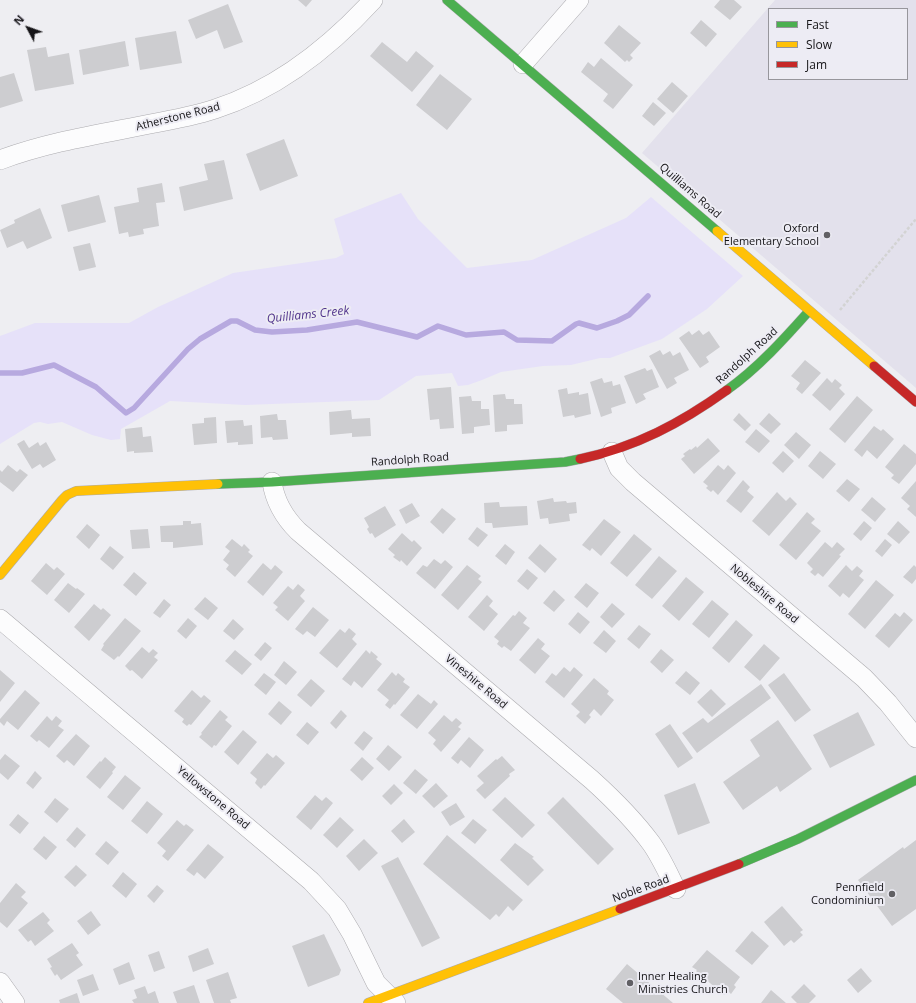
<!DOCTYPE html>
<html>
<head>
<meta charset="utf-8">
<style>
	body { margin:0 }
	#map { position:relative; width:916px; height:1003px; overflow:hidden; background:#eeeef2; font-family:"Open Sans",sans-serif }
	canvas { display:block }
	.legend { position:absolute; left:768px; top:8px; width:140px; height:72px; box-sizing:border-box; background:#edecf4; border:1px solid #97969c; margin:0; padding:5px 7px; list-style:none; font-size:12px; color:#151417 }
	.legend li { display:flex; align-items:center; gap:8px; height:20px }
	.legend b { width:20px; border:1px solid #97969c }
	.north { position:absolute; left:8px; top:8px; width:40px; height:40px; -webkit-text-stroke:3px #edecf4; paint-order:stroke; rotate:311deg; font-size:11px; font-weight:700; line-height:16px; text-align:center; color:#151417 }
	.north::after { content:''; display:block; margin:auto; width:14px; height:18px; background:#151417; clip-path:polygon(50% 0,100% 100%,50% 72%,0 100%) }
</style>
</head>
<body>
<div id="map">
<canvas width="916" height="1003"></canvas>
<ul class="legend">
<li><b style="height:5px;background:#4caf50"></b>Fast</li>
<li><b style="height:5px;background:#ffc107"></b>Slow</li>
<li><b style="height:5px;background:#c62828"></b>Jam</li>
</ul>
<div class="north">N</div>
</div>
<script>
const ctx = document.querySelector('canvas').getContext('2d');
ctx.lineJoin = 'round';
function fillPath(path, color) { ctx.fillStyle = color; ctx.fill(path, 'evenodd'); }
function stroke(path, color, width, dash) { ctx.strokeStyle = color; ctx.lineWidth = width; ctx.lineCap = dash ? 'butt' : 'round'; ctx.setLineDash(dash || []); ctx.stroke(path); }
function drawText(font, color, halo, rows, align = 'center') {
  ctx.font = font + ' "Open Sans",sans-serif'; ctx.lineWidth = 4; ctx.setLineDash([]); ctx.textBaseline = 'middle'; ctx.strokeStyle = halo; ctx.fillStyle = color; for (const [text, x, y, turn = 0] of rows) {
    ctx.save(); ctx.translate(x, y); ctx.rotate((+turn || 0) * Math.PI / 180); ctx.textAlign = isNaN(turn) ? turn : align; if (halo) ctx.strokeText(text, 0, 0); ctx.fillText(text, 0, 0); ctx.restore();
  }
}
fillPath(new Path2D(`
	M775,0h141v388l-274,-235zM769,9h138v70h-138z`), '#e3e1ec');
fillPath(new Path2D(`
	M401,193l17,26 49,49 65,-8 94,-42 25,-21 92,79 -36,33 -45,30 -52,19h-10l-29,7 -28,1 -42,6 -19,8 -14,5 -10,1 -6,-13 -36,3 -37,24 -134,5 -75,-4 -49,28 -1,10 -9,1 -19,-5 -30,-13 -14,2 -8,-2 -6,1 -34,21v-108l35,-13h94l29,-16 75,-34 103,-15 8,-4 -10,-35z`), '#e6e1f9');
stroke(new Path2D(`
	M0,373h22l32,-8 42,22 30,26 8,-5 54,-59 12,-10 31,-18h6l18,9 17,2 35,-2 50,-8 60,15 21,-11 28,9 38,-3 13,8 35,1 24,-17 3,-1 18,5 20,-7 12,-6 19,-19`), '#b7a9df', 5.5);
fillPath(new Path2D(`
	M298,0h14l-6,7z
	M720,0h14l8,7 -12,13 -16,-13z
	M228,4l15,38 -19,7 -7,-19 -21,9 -8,-19z
	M701,20l16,14 -11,13 -16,-14z
	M619,25l22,18 -11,12 3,3 -4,4 -2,-2 -2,2 -21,-19z
	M176,31l6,32 -42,7 -5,-32z
	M125,41l4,25 -46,9 -4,-25z
	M382,42l25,20 9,-11 18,15 -22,26 -42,-36z
	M46,47l2,10 21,-4 5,31 -39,7 -8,-41z
	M601,58l32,27 -20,24 -10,-8 5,-7 -27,-22 7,-10 6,5z
	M14,73l9,28 -23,7v-31z
	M440,74l32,25 -25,31 -31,-25z
	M672,82l16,14 -15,17 -16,-14z
	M653,102l13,11 -12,13 -12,-10z
	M284,139l14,37 -38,15 -14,-37z
	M224,160l9,39 -49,12 -5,-24 29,-7 -4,-16z
	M162,183l3,19 -9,1 3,23 -16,3 1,5 -15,3 -1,-5 -9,2 -5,-27 25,-5 -2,-14z
	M99,195l7,27 -38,10 -7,-27z
	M40,208l12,30 -25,11 -4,-8 -16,7 -7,-18 15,-7 -1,-3z
	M90,243l6,24 -17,4 -6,-24z
	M699,330l4,5 6,-4 11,16 -14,10 3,5 -9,6 -21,-30 10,-7 3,4z
	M660,350l3,5 7,-4 3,5 7,-4 9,18 -15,8 3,5 -10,6 -18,-33z
	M805,360l16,13 -19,21 -6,-5 4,-6 -9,-7z
	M645,368l2,3 5,-2 7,18 -16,7 3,5 -10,5 -12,-28z
	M602,378l2,5 8,-2 1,5 7,-2 6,19 -15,5 1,5 -11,4 -11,-35z
	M827,378l5,5 3,-4 7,6 -3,3 6,6 -15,17 -18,-16z
	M451,387l3,41 -14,1 -1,-10 -9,1 -3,-31z
	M567,388l1,6 11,-2v3l9,-2 3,21 -16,4 -1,-3 -11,2 -5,-27z
	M505,394l1,5h8v5h8l1,20 -16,1v6l-12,1 -2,-37z
	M471,396l1,5h9v8h8l1,16 -16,2v6l-12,1 -3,-37z
	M857,396l16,14 -28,33 -16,-14z
	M351,410l1,9 18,-1 1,18 -19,1v-4l-22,2 -1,-23z
	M739,413l12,12 -6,6 -12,-11z
	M769,413l12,11 -10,10 -12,-10z
	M277,414l1,6h8l2,19 -15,1 -1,-3 -11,1 -1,-22z
	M216,417l1,26 -23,2 -2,-21 12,-1v-5z
	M243,420l1,6 8,-1 1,19 -15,1v-3l-11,1 -2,-22z
	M874,426l7,5 2,-2 11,10 -17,20 -10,-9 -5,7 -8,-7z
	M142,427l1,10 8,-1 2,16 -19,1v-2l-7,1 -2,-23z
	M756,429l14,12 -11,12 -14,-11z
	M796,432l15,13 -12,14 -15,-14z
	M708,438l12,13 -26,23 -13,-15 4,-3 -2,-2 7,-5 1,1 5,-4 1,2z
	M24,440l5,8 9,-6 2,4 6,-4 10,18 -13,8 -3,-4 -8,5 -15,-25z
	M904,444l12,10v10l-17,20 -8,-6 3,-3 -9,-8z
	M783,451l11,10 -11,12 -11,-10z
	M820,451l16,13 -13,15 -15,-13z
	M8,465l9,7 3,-3 8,6 -15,17 -13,-10v-12l2,2z
	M718,465l6,5 4,-5 8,8 -18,22 -5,-5 -2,2 -5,-4 2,-2 -5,-4z
	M847,479l13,10 -11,13 -13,-11z
	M743,480l7,7 -3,4 7,6 -13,16 -15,-12z
	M916,481v36l-9,-8 3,-3 -9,-8z
	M777,492l9,9 4,-4 7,7 -28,32 -17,-15z
	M872,497l14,12 -11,13 -14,-12z
	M553,498l1,4 12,-1 1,2 9,-1 1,11 -8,1 1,7 -21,3 -1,-6 -8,1 -3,-18z
	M499,502l1,5 27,-1 1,19 -35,3 -1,-5h-7l-1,-20z
	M412,503l8,13 -14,8 -7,-14z
	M385,506l11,19 -21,13 -3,-5 -2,1 -3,-5 2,-2 -5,-9z
	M442,508l14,11 -13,15 -13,-12z
	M807,512l8,7 -4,4 10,8 -25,29 -17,-15z
	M604,519l17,13 -20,24 -9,-8 -2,3 -8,-6z
	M183,521h8v3l10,-1 2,22 -30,3v-6h-12l-1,-16 23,-1z
	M864,521l8,7 -11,13 -8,-7z
	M898,521l12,11 -11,12 -12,-10z
	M87,524l13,11 -11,14 -13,-12z
	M477,527l11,8 -10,12 -10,-8z
	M148,529l2,19 -18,1 -2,-19z
	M402,533l10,9 2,-2 8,8 -15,18 -6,-6 -1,2 -7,-5 2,-2 -7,-6z
	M634,534l18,15 -25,28 -17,-14z
	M232,539l10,8 2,-3 6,6 -2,2 5,4 -18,21 -9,-8 3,-4 -6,-5 7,-9 -5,-4z
	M885,539l7,6 -10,12 -7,-6z
	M825,542l7,6 5,-6 8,7 -6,6 2,1 -18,21 -5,-4 -3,3 -5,-4 3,-3 -6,-6z
	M505,544l10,8 -9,13 -11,-9z
	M540,544l17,15 -12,14 -17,-15z
	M110,546l14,11 -11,13 -13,-11z
	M659,556l18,15 -25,28 -17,-14z
	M434,559l7,5 4,-4 8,7 -18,22 -19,-16 7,-8 4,2z
	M46,563l8,7 3,-3 8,7 -18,21 -16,-14z
	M263,563l8,7 4,-5 8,7 -20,24 -16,-14z
	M467,565l14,11 -3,3 4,3 -24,28 -17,-15z
	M846,565l6,6 5,-5 6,5 -4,5 5,4 -15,18 -6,-5 -3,4 -12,-11z
	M914,565l2,2v12l-4,5 -9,-7z
	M527,569l11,9 -10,12 -11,-9z
	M134,572l13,11 -11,13 -13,-11z
	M686,577l18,15 -25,29 -17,-15z
	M876,580l18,15 -29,34 -17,-15z
	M68,583l8,6 1,-1 8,6 -16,19 -15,-13z
	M586,583l13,10 -12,15 -13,-11z
	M298,584l7,6 -5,6 5,5 -17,20 -13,-11 3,-3 -5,-4 15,-17 5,4z
	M554,590l11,10 -11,12 -11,-9z
	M487,595l6,6 -4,5 9,8 -14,17 -16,-14z
	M205,597l13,11 -10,12 -14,-11z
	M164,599l7,6 -11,13 -7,-5z
	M712,600l17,14 -20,24 -17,-14z
	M612,603l13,11 -13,14 -12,-11z
	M94,604l7,6 2,-2 8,7 -22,26 -15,-14z
	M313,607l16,13 -14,17 -8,-6 -4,4 -8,-6z
	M519,611l8,7 -4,5 7,5 -19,23 -7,-5 -2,2 -5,-4 2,-3 -5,-4 19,-22 2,1z
	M578,612l12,10 -10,12 -12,-10z
	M904,612l9,8 -24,28 -14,-12 20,-23 5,4z
	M125,618l16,13 -22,26 -1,-1 -4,4 -13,-10 3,-5 -1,-1z
	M188,618l9,8 -11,13 -9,-8z
	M233,619l11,10 -10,11 -11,-9z
	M736,620l17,15 -24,28 -17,-15z
	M639,625l12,9 -12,15 -12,-10z
	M349,628l7,6 -4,5 5,5 -20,24 -18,-15 21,-24 5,4z
	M604,630l12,11 -10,12 -13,-10z
	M538,638l7,6 -4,5 9,7 -15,18 -16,-14z
	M265,642l7,6 -11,13 -7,-6z
	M764,644l16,14 -20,23 -16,-14z
	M142,647l7,6 4,-4 5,4 -4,4 4,3 -16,19 -10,-9 -2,1 -5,-5z
	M661,649l13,11 -12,13 -12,-11z
	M235,650l17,14 -10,11 -17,-14z
	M366,650l4,4 1,-3 7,6 -2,2 6,5 -20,24 -8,-7 -3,5 -9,-7z
	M284,661l13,11 -11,13 -12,-10z
	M564,667l6,5 4,-5 9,8 -19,23 -19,-16 7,-9 4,3z
	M0,670l15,13 -15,19z
	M686,671l14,12 -10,12 -15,-12z
	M392,672l4,4 2,-3 7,6 -2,3 7,5 -15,18 -1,-1 -4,5 -5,-4 4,-5 -12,-10z
	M264,673l12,9 -10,13 -12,-10z
	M784,673l27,37 -16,12 -27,-37z
	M594,678l15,13 -2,3 7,6 -13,16 -7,-7 -5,6 2,2 -6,7 -9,-8 4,-4 -9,-8z
	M311,679l14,12 -14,16 -14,-12z
	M761,684l10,14 -74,55 -15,-20 21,-15 5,5z
	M711,689l15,15 -14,13 -15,-15z
	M25,690l15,13 -22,27 -11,-9 -3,5 -4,-4v-3z
	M192,690l9,8 3,-3 7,6 -20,24 -2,-1 -2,2 -5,-4 2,-3 -10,-8z
	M418,694l13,10 3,-4 4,4 -21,25 -17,-14z
	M279,701l13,11 -11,13 -13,-11z
	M220,710l8,7 -3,3 7,6 -16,20 -2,-1 -2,3 -13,-11 3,-3 -1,-1z
	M341,710l6,6 -11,13 -6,-6z
	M858,712l17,33 -45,23 -17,-33z
	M444,715l8,7 4,-4 6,5 -4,4 3,2 -20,23 -8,-8 3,-4 -8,-7z
	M47,716l5,5 4,-5 6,5 -4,5 6,4 -15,18 -10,-8 -2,2 -7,-6z
	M778,720l34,49 -32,23 -3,-6 -34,24 -20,-28 37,-26 -10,-16z
	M307,722l12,10 -11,13 -12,-10z
	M670,724l23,34 -15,10 -23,-34z
	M243,730l14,12 -19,23 -14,-13z
	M364,731l9,7 -10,13 -9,-8z
	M76,734l14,12 -16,20 -7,-6 -3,3 -8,-7z
	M469,737l15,13 -14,18 -9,-8 -3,4 -7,-6z
	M388,745l14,12 -13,14 -13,-12z
	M267,753l6,5 3,-3 9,8 -20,23 -1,-1 -3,4 -6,-6 2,-4 -7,-6z
	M5,754l15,12 -12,14 -8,-7v-13z
	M502,756l13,14 -6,4 1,2 -25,23 -9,-9 8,-7 -7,-7 19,-17 1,1z
	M105,757l11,10 -4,5 1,1 -13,16 -14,-12 14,-16 1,1z
	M362,757l12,11 -12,13 -12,-11z
	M415,769l13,11 -12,14 -13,-11z
	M35,771l7,7 -9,11 -7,-6z
	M125,775l16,13 -18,22 -16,-13z
	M436,783l12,13 -14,12 -12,-12z
	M695,783l15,40 -32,12 -14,-40z
	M394,784l9,9 -12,12 -9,-9z
	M315,795l7,6 4,-4 7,6 -22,27 -15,-13z
	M505,797l30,28 -13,13 -30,-28z
	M563,797l51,52 -16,16 -51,-52z
	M55,798l14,11 -12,14 -13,-11z
	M147,801l16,13 -16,20 -16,-13z
	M456,803l9,14 -15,9 -9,-14z
	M18,814l11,9 -9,11 -11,-9z
	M340,817l14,13 -17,18 -14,-13z
	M404,819l11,13 -13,11 -11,-12z
	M473,819l14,11 -12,14 -14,-11z
	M177,820l7,6 2,-2 8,6 -26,31 -6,-5 4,-5 -9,-8z
	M77,827l9,8 -11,13 -9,-8z
	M447,835l76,65 -10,11 -5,-5 -9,11 -3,-3 -6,6 -67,-56z
	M44,836l13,11 -11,13 -13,-11z
	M364,839l14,14 -19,18 -13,-15z
	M916,840v69l-24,17 -34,-46 45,-33 1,2z
	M106,841l13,11 -11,13 -13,-11z
	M515,843l19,14 -2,1 12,12 -16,16 -28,-26z
	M208,844l16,13 -19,22 -8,-7 -3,4 -8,-6z
	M398,857l42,81 -18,9 -41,-81z
	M76,865l11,10 -12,12 -11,-10z
	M123,872l14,12 -11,14 -14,-12z
	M16,883l10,9 -5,5 7,6 -21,25 -7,-6v-19z
	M157,885l7,6 -10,12 -7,-7z
	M782,906l21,24 -3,2 3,3 -9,8 -3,-3 -7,6 -20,-24z
	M91,911l10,14 -13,10 -11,-14z
	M43,912l7,8 -3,3 7,8 -19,15 -4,-6 -3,2 -10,-12z
	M752,931l17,15 -17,19 -17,-14z
	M324,934l17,36 -2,5 -31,12 -16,-41z
	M72,943l7,10 -3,2 7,10 -22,15 -4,-6 -2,2 -5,-8 2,-1 -5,-8z
	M208,948l6,16 -21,8 -5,-16z
	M707,950l33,27 -6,8 2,2 -5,7 -3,-3 -4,4 -28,-24 1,-1 -5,-3z
	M159,951l6,17 -11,4 -6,-17z
	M129,962l6,17 -16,6 -6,-16z
	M627,964l46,39h-50l-17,-14z
	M861,968l11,13 -14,12 -11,-13z
	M228,972l9,26 -7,2 1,3h-17l-8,-23z
	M93,974l6,16 -16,6 -6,-16z
	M804,984l12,12 -7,7h-12l-6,-6z
	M194,985l6,18h-23l-4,-11z
	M145,986l3,8 7,-3 4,12h-25l-2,-3 5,-2 -3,-8z
	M771,990l15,13h-25z
	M77,993l3,10h-20l-1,-3z`), '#cdcdd0');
const street = new Path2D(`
	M523,64l56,-64
	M0,160c48,-18 100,-26 150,-36 22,-4 44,-8 65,-15 62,-20 115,-62 158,-109
	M612,452l7,16 14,14 231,196 24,25 28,35
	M272,482c3,20 12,35 26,49l294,249c21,19 42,40 59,63 10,14 17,30 25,46
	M0,619l311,262 26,28 15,25 24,49 20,20
	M0,982l15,21`);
const fast = new Path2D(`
	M447,0l270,231
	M727,390c31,-22 57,-51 82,-79
	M218,484l54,-2 293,-20 15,-3
	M739,864l59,-25 118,-59`);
const slow = new Path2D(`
	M717,231l157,135
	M0,575l62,-75 5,-5 9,-4 142,-7
	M368,1003l252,-94`);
const jam = new Path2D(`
	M874,366l42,36
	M580,459c56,-12 101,-36 147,-69
	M620,909l119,-45`);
stroke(street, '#acabaf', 20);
stroke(fast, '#acabaf', 10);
stroke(slow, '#acabaf', 10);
stroke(jam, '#acabaf', 10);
stroke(new Path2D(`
	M840,310l76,-91`), '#d3d3d3', 2.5, [3, 2]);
stroke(street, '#fcfcfd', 19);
stroke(fast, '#4caf50', 9);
stroke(slow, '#ffc107', 9);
stroke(jam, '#c62828', 9);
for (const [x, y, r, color] of [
	[827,235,4,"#616064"],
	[892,894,4,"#616064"],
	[630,983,4,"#616064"]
]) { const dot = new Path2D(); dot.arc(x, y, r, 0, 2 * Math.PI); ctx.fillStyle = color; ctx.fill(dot); stroke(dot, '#edecf4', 1.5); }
drawText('11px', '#151417', '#edecf4', [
	["Atherstone Road",178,117,-14],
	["Quilliams Road",690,191,41],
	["Randolph Road",747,356,-42],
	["Randolph Road",410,460,-4],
	["Nobleshire Road",764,594,40],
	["Vineshire Road",476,682,40],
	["Yellowstone Road",213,798,40],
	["Noble Road",641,889,-20]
]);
drawText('11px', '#151417', '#edecf4', [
	["Oxford",819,229],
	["Elementary School",819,242],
	["Pennfield",884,888],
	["Condominium",884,901],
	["Inner Healing",638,977,"left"],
	["Ministries Church",638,990,"left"]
], 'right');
drawText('italic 12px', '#50338b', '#edecf4', [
	["Quilliams Creek",308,315,-6]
]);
</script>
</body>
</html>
